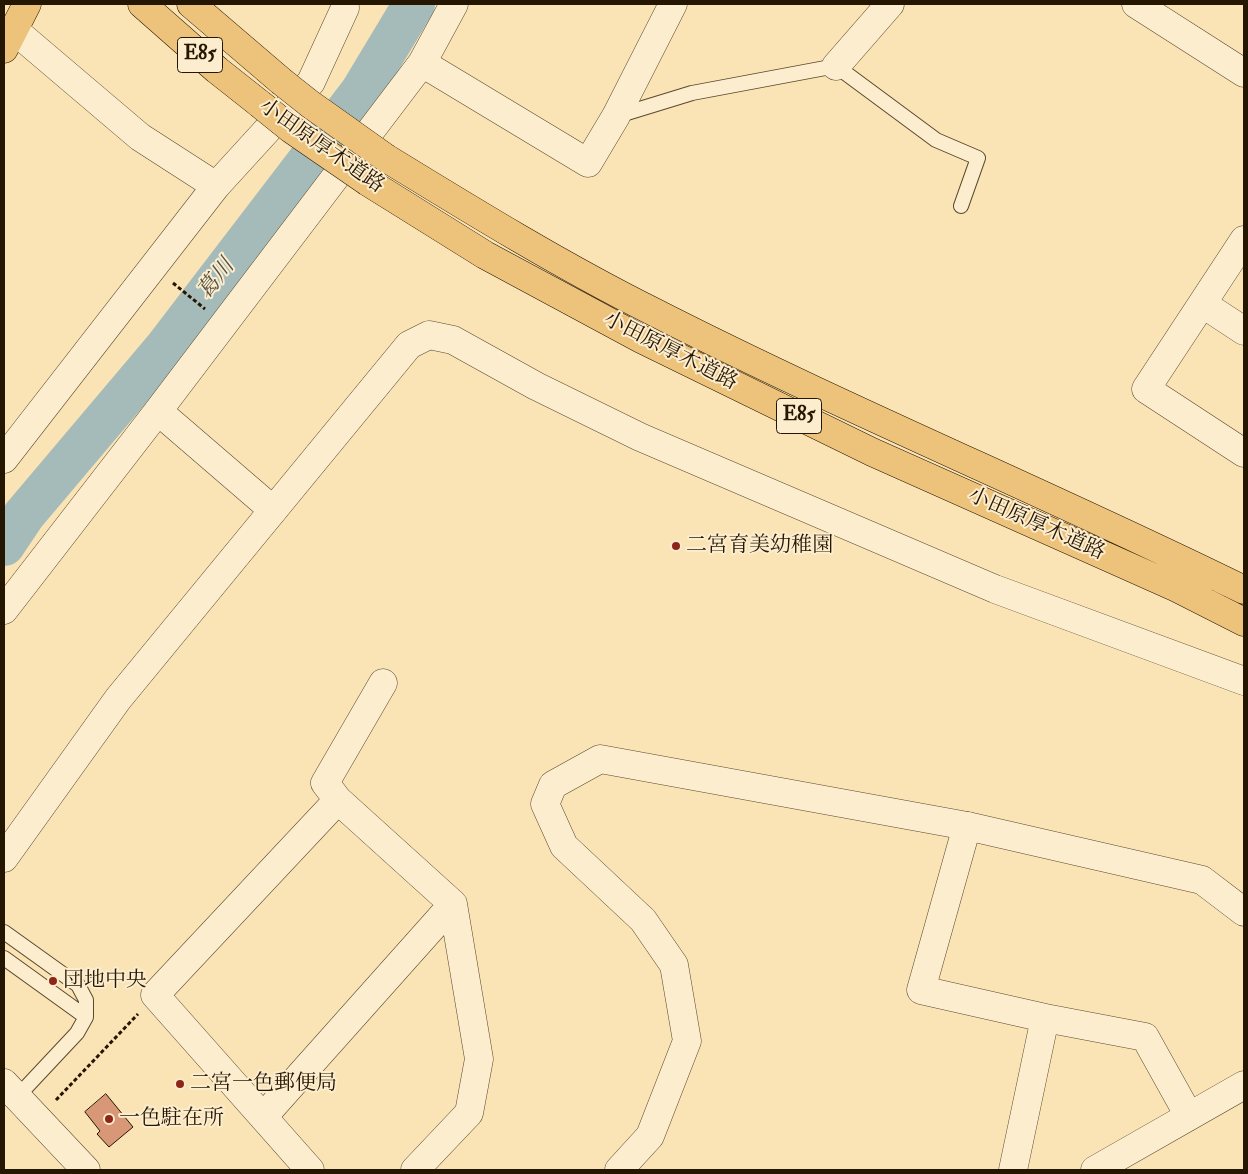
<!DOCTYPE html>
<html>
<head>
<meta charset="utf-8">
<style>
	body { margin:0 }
	#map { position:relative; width:1248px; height:1174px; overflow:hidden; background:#fae3b4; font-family:"IM FELL Double Pica",serif }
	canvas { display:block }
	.frame { position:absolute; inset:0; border:5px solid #251602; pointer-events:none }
</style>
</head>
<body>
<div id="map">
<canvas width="1248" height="1174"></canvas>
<div class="frame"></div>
</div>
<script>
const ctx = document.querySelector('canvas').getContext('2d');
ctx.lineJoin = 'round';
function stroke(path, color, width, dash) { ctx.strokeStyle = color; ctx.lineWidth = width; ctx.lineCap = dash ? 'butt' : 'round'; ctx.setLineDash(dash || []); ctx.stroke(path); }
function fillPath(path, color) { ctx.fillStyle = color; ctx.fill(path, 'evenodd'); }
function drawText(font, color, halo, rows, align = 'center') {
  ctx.font = font + ' "IM FELL Double Pica","Noto Serif JP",serif'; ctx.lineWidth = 4; ctx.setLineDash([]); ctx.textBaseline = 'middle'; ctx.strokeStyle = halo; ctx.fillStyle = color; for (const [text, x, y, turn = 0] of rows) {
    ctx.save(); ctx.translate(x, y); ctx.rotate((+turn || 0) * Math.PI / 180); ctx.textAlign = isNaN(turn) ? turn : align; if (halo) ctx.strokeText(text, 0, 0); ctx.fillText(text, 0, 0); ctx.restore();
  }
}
stroke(new Path2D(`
	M4,545l20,-30 142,-168 195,-255 53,-88`), '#a4bbb9', 42);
const building = new Path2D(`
	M106,1094l27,33 -24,20 -12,-13 3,-3 -15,-19z`);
fillPath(building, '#d89878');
stroke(building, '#251602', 1);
const service = new Path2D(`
	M617,116l75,-23 144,-27 100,74 42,18 -17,48
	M4,932l74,53 8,15v17l-9,16 -60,64
	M4,958l82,59`);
const minor = new Path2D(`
	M14,30l126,107 76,49
	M422,63l166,100 28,-47 57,-112
	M836,66l54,-62
	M1244,240l-98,149 98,64
	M1203,304l41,27
	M158,411l115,99
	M4,459l212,-273 95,-104 34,-74
	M4,610l154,-199 264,-348 32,-59
	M383,683l-58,100 13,17 115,104 26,155 -10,54 -54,57
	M967,826l-46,164 124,28 -32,152
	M1045,1018l100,19 44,79
	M263,1117l190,-213
	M310,1170l-155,-175 183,-195
	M1095,1170l149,-85`);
const tertiary = new Path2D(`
	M1136,4l108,69
	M4,858l114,-159 291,-354 20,-10 24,5 83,46 104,51 355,152 249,92
	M4,1083l82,87
	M619,1170l31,-34 37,-95 -13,-76 -31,-45 -79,-74 -19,-42 8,-19 47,-26 367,67 235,54 42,32`);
const primary = new Path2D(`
	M4,49l23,-45`);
const trunk = new Path2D(`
	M142,4l75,66 43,34
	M191,4l90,77
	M386,158c88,54 176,108 268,154 194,99 395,182 590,278
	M368,182l117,73 156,84 231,113 305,136 67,34`);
stroke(service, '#5a492e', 16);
stroke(minor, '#5a492e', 29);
stroke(tertiary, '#5a492e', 29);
stroke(primary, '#251602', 29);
stroke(trunk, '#251602', 29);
stroke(new Path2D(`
	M173,283l32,26
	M56,1100l82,-86`), '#251602', 3, [4, 2.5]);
stroke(service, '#fcedce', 14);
stroke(minor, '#fcedce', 28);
stroke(tertiary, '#fcedce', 28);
stroke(primary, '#edc27a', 28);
stroke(trunk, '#edc27a', 28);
const trunkBridge = new Path2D(`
	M281,81l29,23 76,54
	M260,104l31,25 77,53`);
stroke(trunkBridge, '#251602', 29, []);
stroke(trunkBridge, '#edc27a', 28);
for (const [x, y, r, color] of [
	[676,546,5,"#8f2418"],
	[53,981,5,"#8f2418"],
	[180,1084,5,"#8f2418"],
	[109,1119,5,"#8f2418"]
]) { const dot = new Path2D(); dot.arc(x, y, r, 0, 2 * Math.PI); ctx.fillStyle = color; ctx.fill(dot); stroke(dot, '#fcedce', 2); }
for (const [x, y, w] of [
	[200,55,45],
	[799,416,45]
]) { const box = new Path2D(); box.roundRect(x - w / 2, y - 17.5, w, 35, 4); ctx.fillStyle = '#fcedce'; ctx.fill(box); stroke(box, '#251602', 1); }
drawText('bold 20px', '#251602', null, [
	["E85",200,55],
	["E85",799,416]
]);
drawText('21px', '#251602', '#fcedce', [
	["小田原厚木道路",321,147,35],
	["小田原厚木道路",670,352,27],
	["小田原厚木道路",1036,525,24]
]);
drawText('21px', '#251602', '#fcedce', [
	["二宮育美幼稚園",686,546],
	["団地中央",63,981],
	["二宮一色郵便局",190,1084],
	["一色駐在所",119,1119]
], 'left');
drawText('italic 22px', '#515042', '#fcedce', [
	["葛川",217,280,-52]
]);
</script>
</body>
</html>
